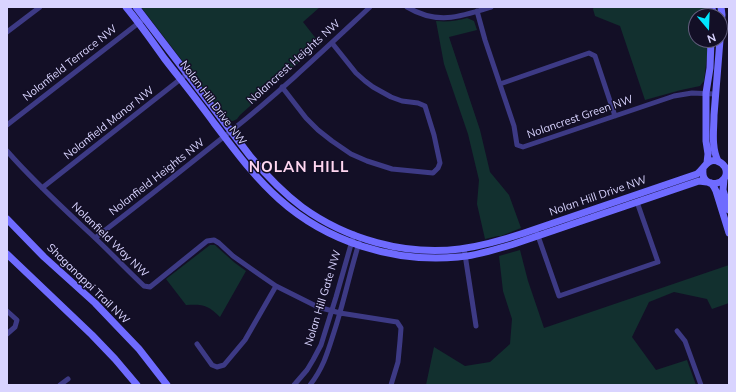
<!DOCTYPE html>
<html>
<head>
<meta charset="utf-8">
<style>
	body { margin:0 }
	#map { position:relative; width:736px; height:392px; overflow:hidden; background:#130f26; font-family:Mulish,sans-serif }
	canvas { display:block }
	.frame { position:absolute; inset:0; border:8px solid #d9d4ff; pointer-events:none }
	.north { position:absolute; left:688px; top:8px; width:40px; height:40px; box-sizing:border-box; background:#130f26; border:1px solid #625e7d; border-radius:50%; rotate:161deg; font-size:11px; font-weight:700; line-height:16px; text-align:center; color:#d9d4ff }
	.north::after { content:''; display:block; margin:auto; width:14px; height:18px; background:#00e5ff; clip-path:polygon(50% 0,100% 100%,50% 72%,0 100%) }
</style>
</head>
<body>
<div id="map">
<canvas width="736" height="392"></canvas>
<div class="frame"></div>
<div class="north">N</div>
</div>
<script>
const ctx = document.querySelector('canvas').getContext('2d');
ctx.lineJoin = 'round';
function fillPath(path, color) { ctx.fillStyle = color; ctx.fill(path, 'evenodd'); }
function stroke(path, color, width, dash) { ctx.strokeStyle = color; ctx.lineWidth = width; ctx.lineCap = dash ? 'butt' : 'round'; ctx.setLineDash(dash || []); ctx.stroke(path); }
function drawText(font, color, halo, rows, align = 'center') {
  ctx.font = font + ' Mulish,sans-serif'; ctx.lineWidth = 3; ctx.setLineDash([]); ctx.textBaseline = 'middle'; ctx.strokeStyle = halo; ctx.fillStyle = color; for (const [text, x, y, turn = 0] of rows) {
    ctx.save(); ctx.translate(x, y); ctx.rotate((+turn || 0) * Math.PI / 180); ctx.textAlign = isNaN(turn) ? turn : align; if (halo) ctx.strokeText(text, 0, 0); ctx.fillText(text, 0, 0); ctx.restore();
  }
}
fillPath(new Path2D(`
	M141,7h179l-17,15 18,23 -5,2 -76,68 -3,4 -4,2h-4l-2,-2z
	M594,7h115v9h-13v24h13l-5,41 -4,5 -19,4 -36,10 -25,-74 -25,-10 -2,-7z
	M467,18l7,3 3,9 -28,7 31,93 10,42 19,23 12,33 -20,8h-3l-13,3 -8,-35 2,-24 -11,-46 -24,-70 -8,-43c11,1 21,0 31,-3z
	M210,245h5l2,2 18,16 11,8 -26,46c-12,-12 -17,-13 -34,-12l-20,-26z
	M520,250l8,31 16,47 185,-63v38l-17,6 -5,-10 -33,-7 -25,10 -17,35 24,33 31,-10 9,25h-270l8,-38 31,19 25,-4 20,-18 2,-25 -9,-28 -4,-35z`), '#12302f');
stroke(new Path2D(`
	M407,7c30,18 53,10 84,0
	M477,11l8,29 29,86 3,19 6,2 151,-51 18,-3 23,1
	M7,32l33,-25
	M500,84l89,-31 6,3 20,60
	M282,87l24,31 12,12 14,11 19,13 16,7 25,8 41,4 5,-5 2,-5 -6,-28 -9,-29 -7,-3 -16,-2 -11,-4 -18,-10 -8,-6 -9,-8 -24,-30
	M7,125l138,-107
	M7,151c27,31 57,58 87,86 17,16 33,33 50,49l6,1 57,-46 7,-1 5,3 14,13 27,19 16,11 42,21 22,6 57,9 4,6 -1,13 -2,21 -7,23
	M42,188l145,-114
	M537,233l22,63 99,-34 -21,-60
	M95,238c46,-35 91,-71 136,-107 49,-39 94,-82 139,-124
	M464,248l12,78
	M7,311l10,9 -2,7 -8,7
	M677,331l8,10 16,44
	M197,344l15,21 5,2 7,-2 21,-25 31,-54
	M60,385l8,-6
	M294,385l13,-15 6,-10 8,-15 15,-48 18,-63
	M310,385c14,-18 18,-34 25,-56 9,-28 15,-57 24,-86`), '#3d3a85', 5);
stroke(new Path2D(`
	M126,7c14,17 26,34 38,51 17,22 34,43 50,65 20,26 40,54 65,76 48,43 115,64 179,58 19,-1 38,-8 56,-13l185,-63 8,1
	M136,7l114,149c16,19 32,36 52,51 44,32 103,49 158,42 22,-3 43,-9 64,-16l173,-59c7,-5 10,-16 20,-13 4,1 6,3 8,6 8,18 -25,25 -22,2
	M712,7l1,9
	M720,36l2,-21 -1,-8
	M718,161c-7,-14 -4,-32 -4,-46 2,-25 4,-50 6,-75
	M707,163l1,-9 -2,-13v-48l4,-25 1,-28
	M724,179l-1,11 6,20
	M711,183l3,4 2,4 13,42
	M7,219l37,38 51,46 21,22 23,24 28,36
	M7,254l85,81 23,24 22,26`), '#6f6bff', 7);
drawText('11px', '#d9d4ff', '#130f26', [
	["Nolancrest Heights NW",294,62,-42],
	["Nolanfield Terrace NW",70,63,-38],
	["Nolan Hill Drive NW",213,103,53],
	["Nolancrest Green NW",580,117,-19],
	["Nolanfield Manor NW",109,123,-38],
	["Nolanfield Heights NW",157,177,-38],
	["Nolan Hill Drive NW",598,196,-19],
	["Nolanfield Way NW",110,240,44],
	["Shaganappi Trail NW",88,284,44],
	["Nolan Hill Gate NW",323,298,-73]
]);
ctx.letterSpacing = '1px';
drawText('bold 15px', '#ffd6f0', '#130f26', [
	["NOLAN HILL",299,167]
]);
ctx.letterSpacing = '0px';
</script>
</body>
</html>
